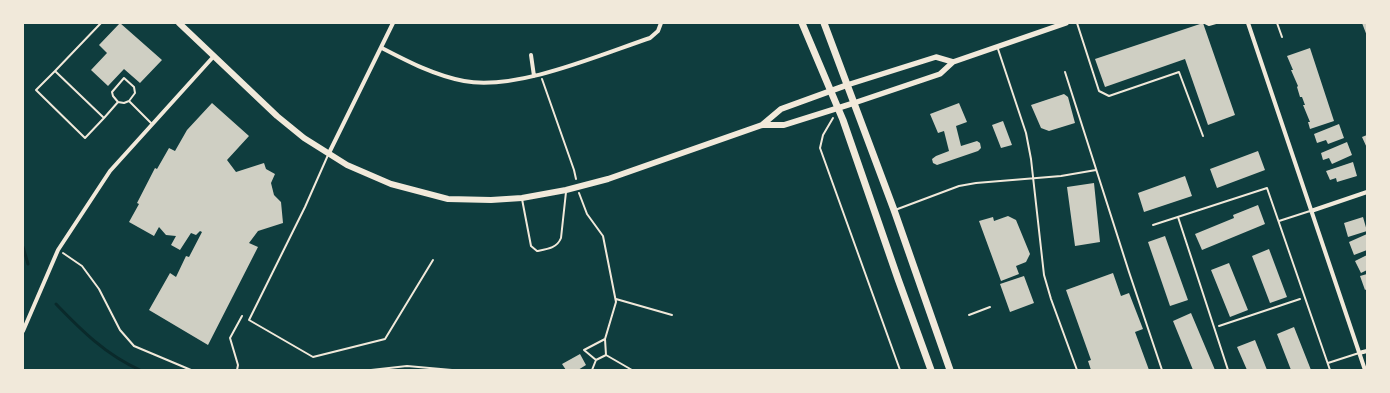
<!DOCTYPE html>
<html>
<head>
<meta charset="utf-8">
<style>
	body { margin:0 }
	#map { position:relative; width:1390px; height:393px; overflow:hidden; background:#0f3d3e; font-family:Ubuntu,sans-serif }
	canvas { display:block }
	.frame { position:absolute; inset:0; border:24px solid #f1e9da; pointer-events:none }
</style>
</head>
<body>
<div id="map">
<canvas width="1390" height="393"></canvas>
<div class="frame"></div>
</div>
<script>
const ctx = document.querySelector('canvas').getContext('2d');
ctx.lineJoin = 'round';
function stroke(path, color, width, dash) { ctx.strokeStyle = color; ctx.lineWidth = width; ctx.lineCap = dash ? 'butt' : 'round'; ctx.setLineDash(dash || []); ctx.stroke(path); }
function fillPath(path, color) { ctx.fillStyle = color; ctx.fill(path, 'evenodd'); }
stroke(new Path2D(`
	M23,247l5,17
	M56,304c25,26 50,51 84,66`), '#0a2a2b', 3);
fillPath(new Path2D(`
	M120,23l42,37 -22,23 -16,-14 -16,17 -17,-16 16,-17 -8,-8z
	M1203,23l32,92 -27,10 -23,-66 -80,28 -10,-28z
	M1362,23h5v13z
	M1310,48l24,73 -24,8 -2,-7h2l-7,-17h2l-3,-8h-2l-3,-10 1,-1 -7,-16h2l-6,-14z
	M1064,94l4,3 7,26 -26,8 -8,-3 -10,-23z
	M212,103l37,33 -22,24 9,12 28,-9 2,6 9,5 -4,9 3,12 7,7 2,21 -25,8 -9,12 9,4 -50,98 -59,-35 21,-37 6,4 10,-21 3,1 13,-25 -2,-1 -4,4 -5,-2 -11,17 -9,-5 5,-9 -10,-1 -7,-8 -5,9 -25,-14 10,-18 -2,-1 18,-35 2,1 12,-21 6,3 12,-21z
	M959,103l8,19 -11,4 5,20 16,-5 3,2 1,5 -3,3 -41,14 -4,-2 -1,-4 4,-3 13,-5 -5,-20 -6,2 -8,-19z
	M1003,121l9,24 -11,3 -9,-23z
	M1339,124l5,14 -16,6 -2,-4 -9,3 -3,-9z
	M1367,135v13l-5,-11z
	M1347,142l5,13 -20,9 -3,-6 -6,2 -2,-7z
	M1258,151l7,19 -48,18 -7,-19z
	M1353,162l4,14 -20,6 -1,-4 -6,2 -4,-9z
	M1185,176l7,20 -48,16 -6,-19z
	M1094,183l6,59 -25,4 -8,-59z
	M1258,205l7,19 -63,26 -7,-16 39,-16 -1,-3z
	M1008,216l8,4 14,34 -4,8 -10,4 3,8 -18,7 -22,-60 14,-4 1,4z
	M1363,217l4,14 -19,6 -4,-14z
	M1367,234v16l-13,5 -5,-13z
	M1165,236l23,64 -18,6 -22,-64z
	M1269,249l18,48 -17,6 -18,-47z
	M1367,255v15l-6,3 -6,-12z
	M1229,263l19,47 -18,7 -19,-47z
	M1113,273l8,23 8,-3 14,36 -8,3 14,38h-58l-3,-9 3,-1 -25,-70z
	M1367,274v15l-2,1 -5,-14z
	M1024,276l10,27 -24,9 -10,-28z
	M1191,313l24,57h-22l-20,-49z
	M1294,327l17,43h-20l-14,-36z
	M1255,340l12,30h-20l-10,-23z
	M580,354l6,11 -8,5h-12l-4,-6z`), '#cfcfc3');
stroke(new Path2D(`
	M1077,23l22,68 10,5 70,-24 24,64
	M1205,23l4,2 7,-2
	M542,79l32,91 2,9
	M833,118l-10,17 -3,13 80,222
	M579,193l8,21 16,22 13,66 -11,37 1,16 -10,5 -4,10
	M63,253l19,13 17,23 21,41 14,16 57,24
	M616,299l56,16
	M969,315l21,-8
	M1219,326l81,-27
	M606,355l26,15
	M596,360l-12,-10 21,-11
	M237,370l1,-5 -8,-27 12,-22
	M371,370l36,-4 45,4`), '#f1e9da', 2);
stroke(new Path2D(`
	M101,23l-46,48 49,47 14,-16 6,1 5,-2 23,23
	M1277,23l5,14
	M998,49l28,84 5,26 13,116 7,24 26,71
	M55,71l-19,19 49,48 19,-20
	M1065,72l64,200 33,98
	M118,102l-5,-6 -1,-4 12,-14 10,9 1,6 -6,8
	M328,155l-23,52 -56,113 64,37 72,-18 48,-79
	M522,199l9,47 6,5c11,-2 20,-3 24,-13l5,-46
	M895,210l64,-24 17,-3 85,-7 35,-6
	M1178,217l50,153
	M1279,221l31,-10
	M1153,225l114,-37 63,182
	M1328,363l31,-10`), '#f1e9da', 2);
stroke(new Path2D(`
	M1248,23l117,347
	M382,48c27,14 52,27 82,33 53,10 135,-26 186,-43l8,-7 3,-8
	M531,55l3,21
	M329,153l64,-130
	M1311,211l56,-19
	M23,331l35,-81 52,-79 104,-115
	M1359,353l8,-2`), '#f1e9da', 4);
stroke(new Path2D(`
	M847,85l89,-28 17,5
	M854,103l86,-29 13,-12 113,-39`), '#f1e9da', 5.5);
stroke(new Path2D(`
	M179,23l98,93 27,22 43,27 44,19 57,15 43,1 31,-2 44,-8 42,-11 154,-54h22l70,-22
	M762,125l19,-16 66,-24`), '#f1e9da', 6);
stroke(new Path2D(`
	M802,23l41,97 55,159 33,91
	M824,23l70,187 56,160`), '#f1e9da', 7);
</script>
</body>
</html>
